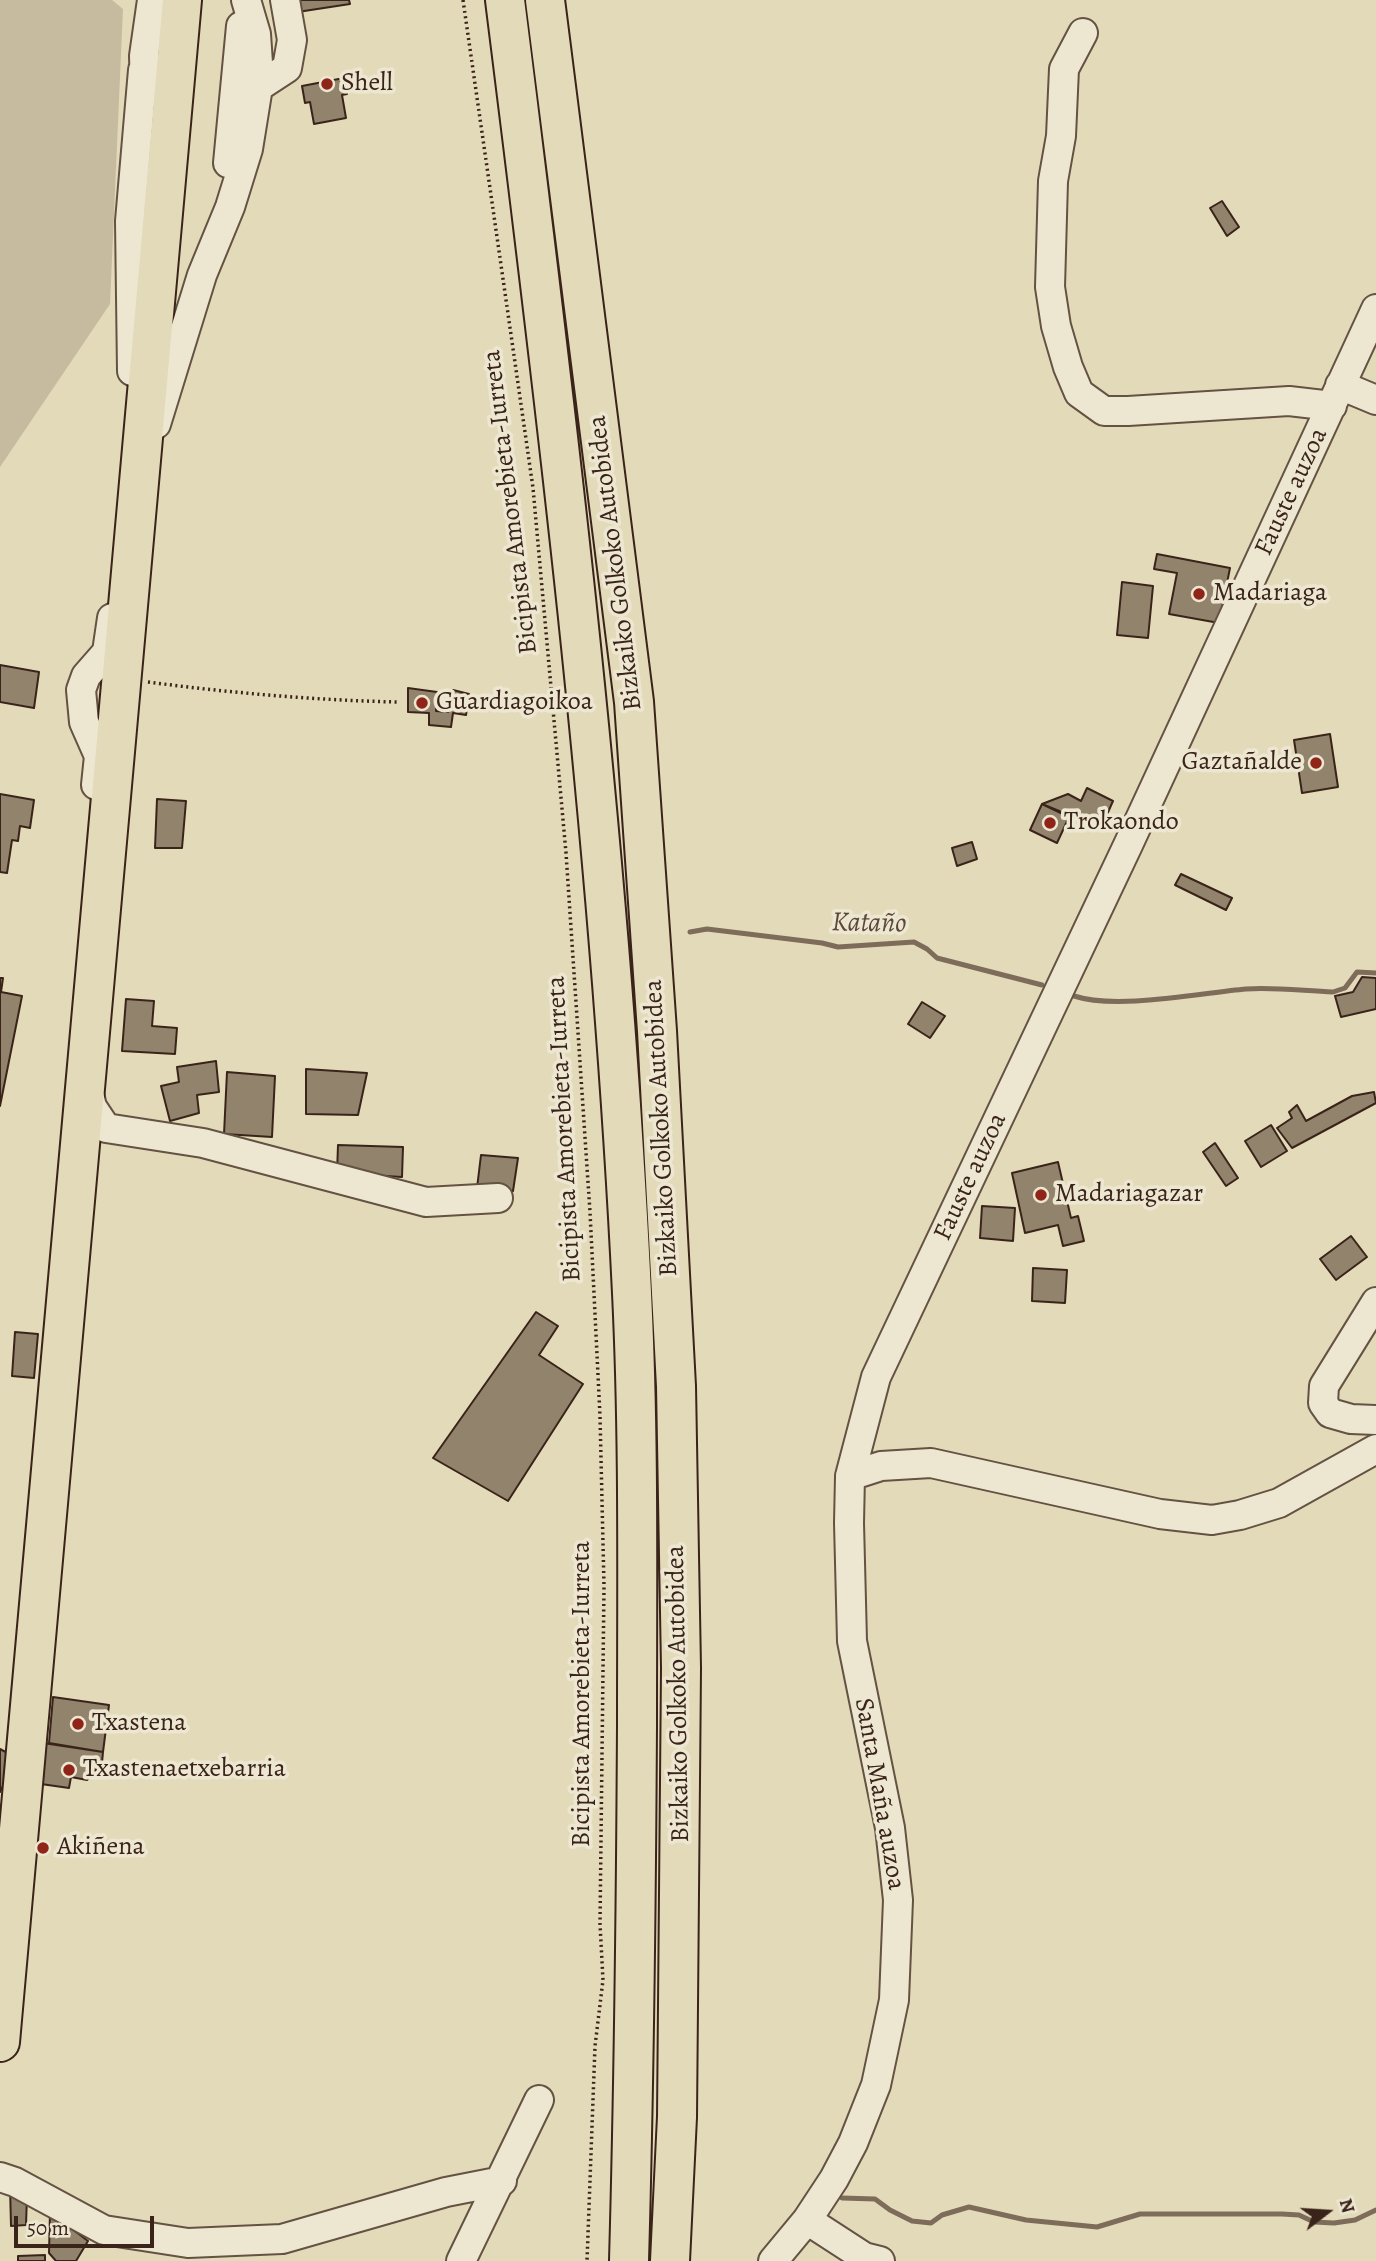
<!DOCTYPE html>
<html>
<head>
<meta charset="utf-8">
<style>
	body { margin:0 }
	#map { position:relative; width:1376px; height:2261px; overflow:hidden; background:#e3daba; font-family:Alegreya,serif }
	canvas { display:block }
	.north { position:absolute; left:1292px; top:2177px; width:70px; height:70px; -webkit-text-stroke:5px #ede7d2; paint-order:stroke; rotate:73deg; font-size:19px; font-weight:700; line-height:28px; text-align:center; color:#3a241a }
	.north::after { content:''; display:block; margin:auto; width:24px; height:32px; background:#3a241a; clip-path:polygon(50% 0,100% 100%,50% 72%,0 100%) }
	.scale { position:absolute; left:14px; top:2216px; width:140px; height:32px; box-sizing:border-box; border:4px solid #3a241a; border-top:0; padding-left:9px; font-size:21px; line-height:24px; white-space:nowrap; color:#3a241a; -webkit-text-stroke:5px #ede7d2; paint-order:stroke }
</style>
</head>
<body>
<div id="map">
<canvas width="1376" height="2261"></canvas>
<div class="north">N</div>
<div class="scale">50 m</div>
</div>
<script>
const ctx = document.querySelector('canvas').getContext('2d');
ctx.lineJoin = 'round';
function fillPath(path, color) { ctx.fillStyle = color; ctx.fill(path, 'evenodd'); }
function stroke(path, color, width, dash) { ctx.strokeStyle = color; ctx.lineWidth = width; ctx.lineCap = dash ? 'butt' : 'round'; ctx.setLineDash(dash || []); ctx.stroke(path); }
function drawText(font, color, halo, rows, align = 'center') {
  ctx.font = font + ' Alegreya,serif'; ctx.lineWidth = 7; ctx.setLineDash([]); ctx.textBaseline = 'middle'; ctx.strokeStyle = halo; ctx.fillStyle = color; for (const [text, x, y, turn = 0] of rows) {
    ctx.save(); ctx.translate(x, y); ctx.rotate((+turn || 0) * Math.PI / 180); ctx.textAlign = isNaN(turn) ? turn : align; if (halo) ctx.strokeText(text, 0, 0); ctx.fillText(text, 0, 0); ctx.restore();
  }
}
fillPath(new Path2D(`
	M0,0h112l11,9 -13,295 -110,163z`), '#c6bb9f');
stroke(new Path2D(`
	M690,932l17,-3 115,14 16,4 76,-5 13,7 10,9 105,27
	M1074,996c43,14 126,-3 172,-7 29,-2 58,2 87,3l12,-4 12,-16 19,1
	M842,2198l33,1 15,11 22,11 19,2 11,-8 27,-8 57,13 71,7 43,-13h142l17,1 15,7 20,1 21,-3 21,-10`), '#7d6c5a', 5);
const building = new Path2D(`
	M276,0h73l1,4 -72,11z
	M344,78l3,16 -5,1 4,23 -32,6 -4,-22 -5,1 -3,-17z
	M1222,201l17,26 -12,9 -17,-28z
	M1157,554l73,14 -11,55 -50,-9 8,-41 -23,-4z
	M1122,582l31,4 -5,52 -31,-3z
	M0,665l39,7 -5,36 -34,-6z
	M408,688l29,4 -1,19 12,1 5,-22 16,4 -3,21 -13,-2 -2,14 -22,-2v-12l-21,-1z
	M1330,734l8,53 -36,6 -8,-53z
	M1087,788l26,13 -12,27 -59,-24 26,-10 13,7z
	M0,794l34,6 -4,28 -10,-2 -2,15 -6,-1 -5,33 -7,-1z
	M157,799l29,2 -4,47h-27z
	M1042,804l27,13 -12,26 -27,-13z
	M972,842l5,17 -20,7 -5,-18z
	M1181,874l51,24 -6,12 -51,-25z
	M1362,977l14,1v31l-35,8 -6,-21 18,-4z
	M0,978h3l-2,14 21,4 -22,110z
	M126,999l28,2 -2,25 25,2 -2,26 -53,-3z
	M922,1002l23,14 -15,22 -22,-14z
	M216,1061l3,31 -22,3 2,18 -29,8 -9,-35 18,-4 -2,-15z
	M306,1069l61,4 -9,42 -52,-1z
	M227,1072l48,4 -3,61 -48,-3z
	M1374,1092l2,11 -84,45 -15,-20 15,-10 -3,-6 8,-7 9,16 46,-25z
	M1271,1125l16,26 -26,16 -16,-26z
	M1215,1143l23,35 -12,8 -23,-34z
	M338,1145l65,2 -1,30 -65,-4z
	M481,1155l37,3 -5,33 -36,-3z
	M1058,1162l13,56 7,-2 6,25 -21,5 -5,-21 -33,8 -13,-60z
	M982,1206l33,2 -2,33 -33,-3z
	M1351,1236l16,21 -31,23 -16,-21z
	M1033,1268l34,2 -2,33 -33,-2z
	M536,1312l22,14 -19,29 44,29 -75,117 -75,-43z
	M15,1332l23,2 -4,44 -22,-2z
	M53,1697l56,8 -6,47 -54,-9z
	M43,1743l60,9 -1,11 -15,17 -16,-3 -2,11 -28,-4z
	M0,1749l17,9 -17,34z
	M10,2186l17,10 -1,29 -15,1z
	M50,2212l38,29 -12,20h-20l-7,-8z
	M45,2255v6h-27v-5z`);
fillPath(building, '#92836d');
stroke(building, '#3a241a', 2);
const minor = new Path2D(`
	M1083,33l-19,36 -3,67 -8,45 -3,106 6,39 12,41 11,26 25,18h24l161,-10 43,5
	M258,87l29,-19 5,-28 -7,-40
	M145,89l-1,-33 8,-56
	M228,163l13,-137
	M132,371l-2,-150 13,-151
	M1340,385l36,15
	M156,424l46,-149 28,-68 18,-58 10,-62v-24l-2,-29 -10,-34
	M96,785l3,-29 -15,-34 -3,-32 5,-14 21,-24 5,-34
	M88,1089l4,18 14,21 97,15 223,59 72,-4
	M1376,1302l-52,84 -1,17 7,10 21,6 25,1
	M850,1476l31,-10 50,-3 229,51 52,6 28,-5 39,-12 97,-54
	M0,2177l15,5 89,48 84,13 94,-4 164,-47 56,-11
	M807,2220l57,37 16,4
	M461,2261l78,-161
	M773,2261l34,-41 27,-41 19,-36 23,-58 18,-85 4,-100 -8,-72 -38,-187 -3,-118 1,-47 26,-99 252,-532 248,-536`);
const highway = new Path2D(`
	M505,0c54,429 106,860 127,1293 7,144 5,288 5,432 -1,179 -3,357 -8,536
	M545,0l89,702 23,329 19,355 5,282 -4,449 -7,144
	M0,2042l182,-2042`);
stroke(minor, '#645242', 32);
stroke(highway, '#3a241a', 42);
stroke(new Path2D(`
	M463,0l70,488 33,365 24,359 10,204 4,170 -4,338 3,56 -8,66 -8,215
	M148,682c83,11 165,18 249,20`), '#3a241a', 3.5, [2, 3.5]);
stroke(minor, '#ede7d2', 28);
stroke(highway, '#e3daba', 38);
for (const [x, y, r, color] of [
	[327,84,7,"#8f2418"],
	[1199,594,7,"#8f2418"],
	[422,703,7,"#8f2418"],
	[1316,763,7,"#8f2418"],
	[1050,823,7,"#8f2418"],
	[1041,1195,7,"#8f2418"],
	[78,1724,7,"#8f2418"],
	[69,1770,7,"#8f2418"],
	[43,1848,7,"#8f2418"]
]) { const dot = new Path2D(); dot.arc(x, y, r, 0, 2 * Math.PI); ctx.fillStyle = color; ctx.fill(dot); stroke(dot, '#ede7d2', 2.5); }
drawText('26px', '#3a241a', '#ede7d2', [
	["Shell",341,84],
	["Madariaga",1213,594],
	["Guardiagoikoa",436,703],
	["Gaztañalde",1302,763,"right"],
	["Trokaondo",1064,823],
	["Madariagazar",1055,1195],
	["Txastena",92,1724],
	["Txastenaetxebarria",83,1770],
	["Akiñena",57,1848]
], 'left');
drawText('26px', '#3a241a', '#ede7d2', [
	["Fauste auzoa",1292,492,-65],
	["Bicipista Amorebieta-Iurreta",511,502,-97],
	["Bizkaiko Golkoko Autobidea",616,563,-97],
	["Bizkaiko Golkoko Autobidea",662,1128,-93],
	["Bicipista Amorebieta-Iurreta",565,1129,-93],
	["Fauste auzoa",971,1177,-65],
	["Bicipista Amorebieta-Iurreta",583,1694,-90],
	["Bizkaiko Golkoko Autobidea",679,1694,-91],
	["Santa Maña auzoa",879,1794,80]
]);
drawText('italic 28px', '#5c483a', '#ede7d2', [
	["Kataño",869,924,1]
]);
</script>
</body>
</html>
